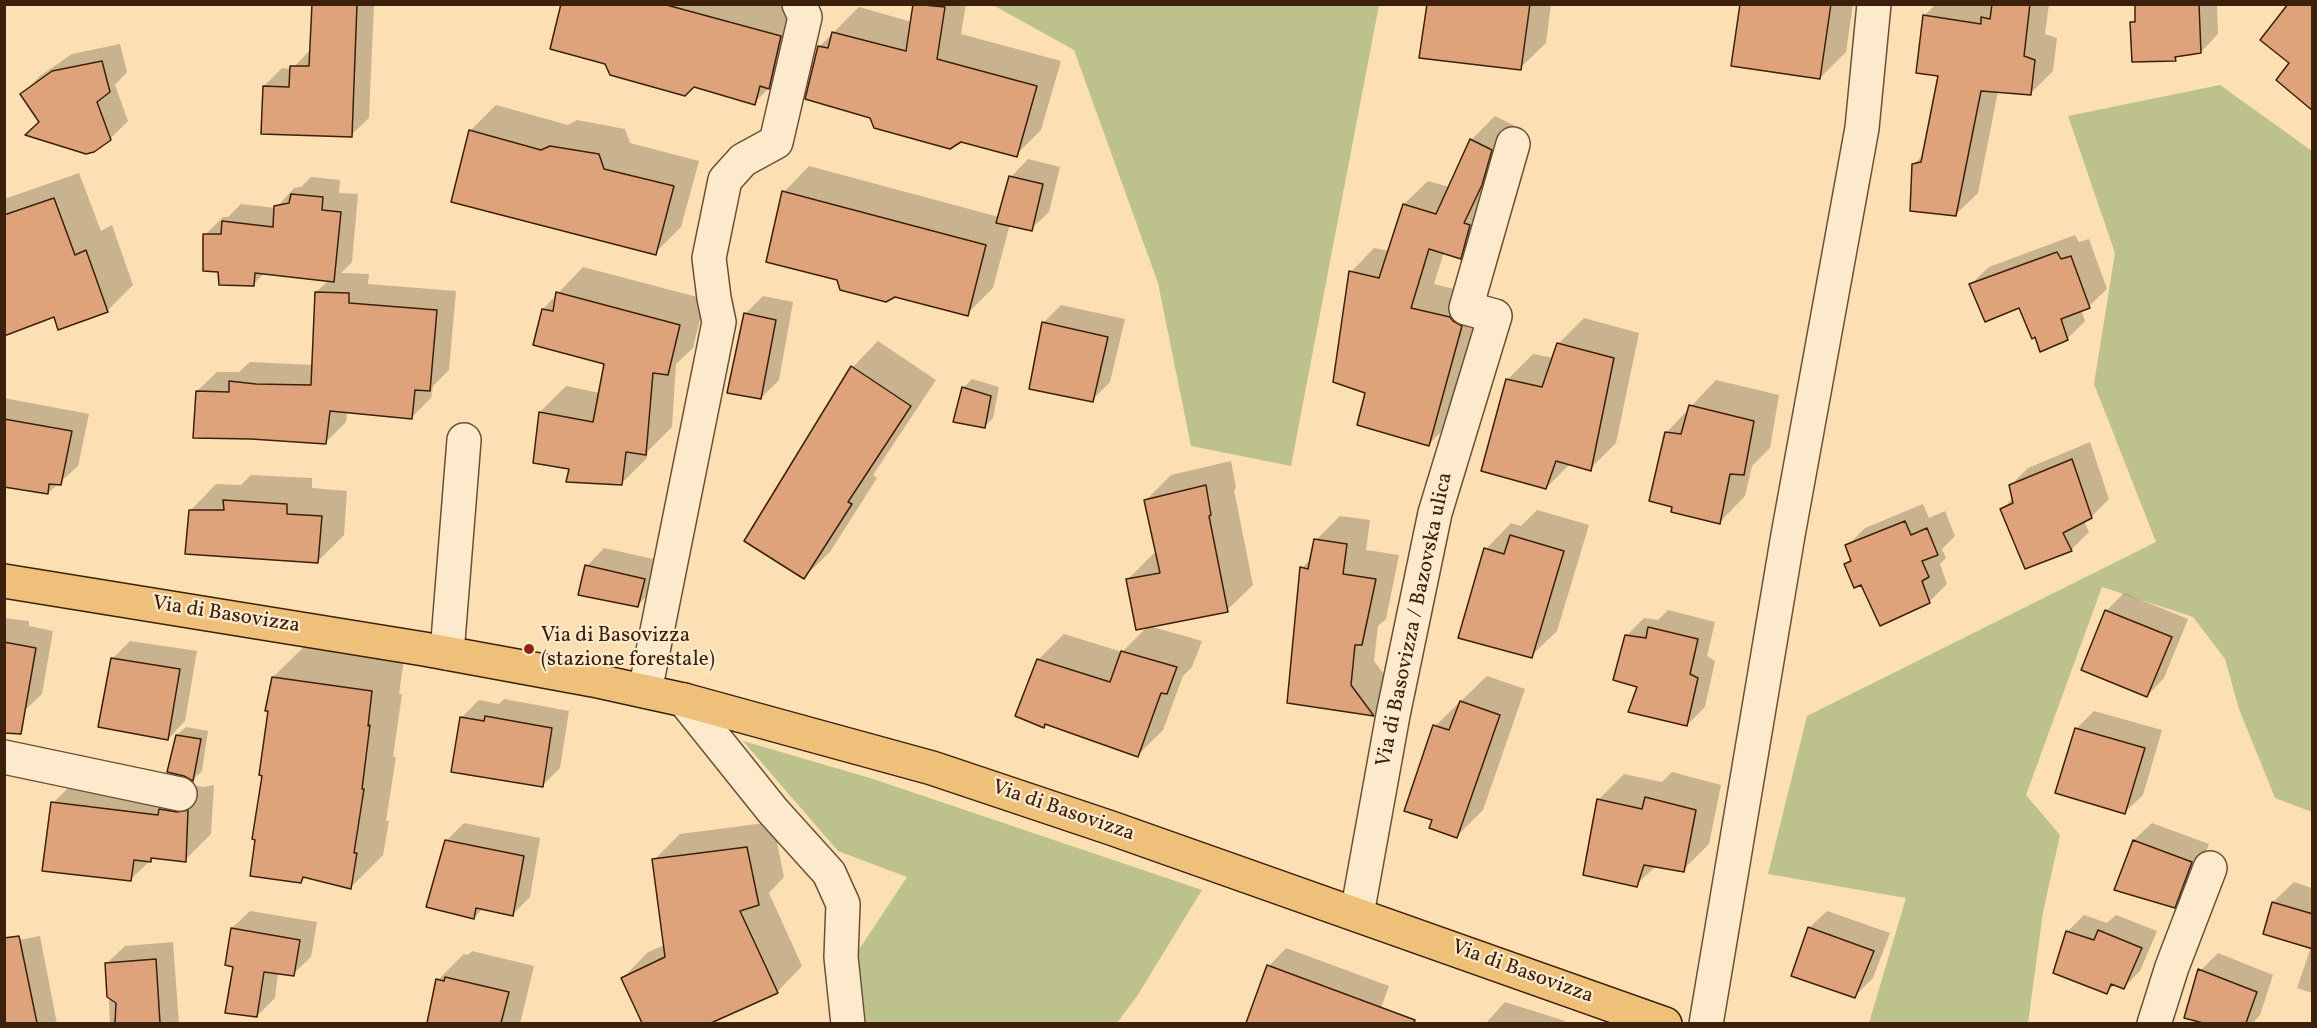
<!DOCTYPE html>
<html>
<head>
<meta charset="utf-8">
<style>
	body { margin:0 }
	#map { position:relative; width:2317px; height:1028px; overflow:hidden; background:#fcdfb2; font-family:Vollkorn,serif }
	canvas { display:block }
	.frame { position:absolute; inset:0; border:6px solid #3c200c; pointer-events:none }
</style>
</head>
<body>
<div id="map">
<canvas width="2317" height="1028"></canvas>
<div class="frame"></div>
</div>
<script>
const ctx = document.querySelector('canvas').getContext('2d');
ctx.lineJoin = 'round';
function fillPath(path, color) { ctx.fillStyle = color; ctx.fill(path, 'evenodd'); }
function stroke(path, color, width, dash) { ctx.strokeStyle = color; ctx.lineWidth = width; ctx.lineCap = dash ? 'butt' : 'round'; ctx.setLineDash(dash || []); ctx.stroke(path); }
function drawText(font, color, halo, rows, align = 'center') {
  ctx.font = font + ' Vollkorn,serif'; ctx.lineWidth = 4.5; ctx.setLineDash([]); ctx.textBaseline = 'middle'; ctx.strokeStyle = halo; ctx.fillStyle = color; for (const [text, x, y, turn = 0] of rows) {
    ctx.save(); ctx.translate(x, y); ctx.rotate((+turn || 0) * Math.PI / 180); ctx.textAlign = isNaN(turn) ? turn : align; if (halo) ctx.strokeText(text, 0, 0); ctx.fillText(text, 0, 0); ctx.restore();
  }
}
fillPath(new Path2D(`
	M993,5h386l-88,461 -100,-20 -33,-163 -84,-233z
	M2220,85l92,66v661l-37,-14 -36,-89 -14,-50 -32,-42 -91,-30 -76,208 34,40 -17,77 -15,111h-159l37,-125 -138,-24 39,-158 349,-174 -62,-158 21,-131 -47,-137z
	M743,741l127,37 332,112 -65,106 -20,27h-251l-8,-72 49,-74 -69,-26z`), '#bdc28d');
fillPath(new Path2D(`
	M313,4h61l-5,114 -18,17 -87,-49 18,-18 10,1 19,-20z
	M562,4h222l22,6 -26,67 -26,26 -148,-40z
	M915,4h51l-5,30 100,27 -20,69 -25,25 -145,-38 -52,-70 40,-40 53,15z
	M1429,4h122l-5,39 -26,25z
	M1742,4h111l-7,48 -26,26z
	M1936,4h113l-4,30 12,4 -4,33 -22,22 -33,-2 -20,102 -23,22 -42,-50 11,-11 16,-80 -16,-58z
	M2136,4h81l1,30 -17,18 -22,3 -4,4 -43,-37 4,-4z
	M120,44l7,28 -12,13 13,36 -18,18 -69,-17 -19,-28 18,-18 32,-22z
	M496,105l72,20 9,-5 48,9 5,14 69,18 -18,66 -26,26 -185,-122z
	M1495,116l20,10 -31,108 -24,23 -16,-5 -10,32 40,10 11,8 -32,118 -24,24 -62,-52 -16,-120 23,-24 15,3 15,-47 24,-23 22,6 21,-47z
	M1028,159l32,8 -11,45 -18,17 -21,-5 -17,64 -26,26 -129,-36 -54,-86 25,-26 190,51 12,-40z
	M79,173l22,58 11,-6 21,60 -26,26 -52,4 -51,19v-135z
	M311,177l29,3 -1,13 19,1 -6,68 -11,11 28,1 -1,10 88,7 -7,79 -16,16 -2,12 -20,20 -64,-7 -1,11 -20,20 -129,-51 20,-19h22l11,-10 63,3 3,-73 13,-12 -64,-8 -12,13 -34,-14 -14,-36 18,-18h5l13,-13 35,4 18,-20 7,-1z
	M2075,235l4,7 10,-3 18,50 -18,17 -8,4 4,11 -18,18 -31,-4 -16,-28 -49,-23 18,-17z
	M583,267l122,32 -12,49 -17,16 -4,63 -24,24 -1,7 -26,26 -50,-16 -31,-56 26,-26 34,7 6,-31 -63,-53z
	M763,296l30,6 -14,78 -18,18 -16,-84z
	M1061,305l64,14 -15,63 -18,18 -49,-77z
	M1584,318l55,15 -23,110 -26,26 -20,-5 -24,24 -38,-109 25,-25 21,4 4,-14z
	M878,341l58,39 -63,95 4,3 -47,74 -26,25 -57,-37 106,-173z
	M972,379l27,8 -6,31 -9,9 -21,-39z
	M1716,380l63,15 -9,53 -18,18 -7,30 -25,26 -54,-89z
	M4,398l85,16 -11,52 -30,27 -44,-7z
	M2090,442l19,57 -18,18 -7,4 5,11 -18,18 -69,-41 11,-11 -3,-12 18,-18z
	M1231,461l5,27 -2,2 19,95 -26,25 -78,16 53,15 -10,26 -9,9 -20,54 -26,26 -91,-33 -2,3 -6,-66 26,-26 58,18 26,-26 -21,-46 26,-26 4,-1 -12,-52 26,-26z
	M251,475l61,3v10l35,3 -3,44 -26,26 -127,-51 25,-26 25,1z
	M1923,504l6,14 16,-7 10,25 -13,13 4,9 -6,6 7,20 -18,18 -67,-19 -16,-19 6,-6 -5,-12 18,-18z
	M1537,510l52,15 -32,106 -26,25 -45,-107 25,-26 10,3z
	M1340,516l30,4 -4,30 33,5 -13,64 -8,7 -4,35 23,30 -24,24 -84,-14 13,-133 10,-10 4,-18z
	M604,548l58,13 -6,26 -18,18 -51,-39z
	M2124,593l64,26 -24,59 -17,18 -41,-85z
	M1668,610l47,12 -8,34 8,5 -10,46 -18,18 -48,-39 -13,-50 18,-18 14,2z
	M4,618l25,3v5l24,5 -11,63 -18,17 -20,2z
	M130,641l67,10 -12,70 -17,18 -56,-80z
	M306,645l98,14 -5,35h3l-9,63h3l-10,64h3l-6,34 -32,32 -45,-11 -5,5 -37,-106 9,-98z
	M1487,676l38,13 -42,121 -26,26 -24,-17 2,-93z
	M504,699l65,12 -9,57 -18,18 -81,-68 18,-18 20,4z
	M2094,711l68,19 -19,65 -18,17 -68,-20 20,-64z
	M186,727l22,4 -6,40 -9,8 -16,-44z
	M1672,772l49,13 -12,59 -26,26 -27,-4 -20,19 -38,-85 26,-26 38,8z
	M79,777l108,7 16,3 11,-2 -3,49 -26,26 -31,-3 -23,22 -78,-76z
	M773,822l11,55 -15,16 33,73 -25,26 -69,32h-65l-20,-46 25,-26 17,-7 -11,-85 26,-26z
	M464,823l76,15 -10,59 -17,17 -30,-6 -9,10 -27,-78z
	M2152,823l57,21 -17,44 -18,18 -58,-17 18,-49z
	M2294,882l18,6v105l-15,-5 14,-41 -46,-14 8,-31z
	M250,911l67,11 -6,35 -18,17 -15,-1 -3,25 -18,18 -22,-51 -3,-37z
	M1827,911l63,22 -17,45 -18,18 -46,-68z
	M2084,915l23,8 9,-8 41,16 -17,40 -16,16 -9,-3 -8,8 -53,-20 14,-41z
	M40,936l17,88h-53v-81z
	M173,942l6,82h-69l-3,-61 18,-17z
	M1286,948l103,38 -14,38h-128l22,-58z
	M472,951l62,15 -14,58h-92l10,-44 26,-26 4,1z
	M2218,953l55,22 -13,40 -8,9h-44l-22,-7 14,-46z
	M1505,1002l60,19 -1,3h-79z`), '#0003');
const building = new Path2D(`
	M312,4h45l-5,133 -91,-3 2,-48 26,1 1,-21h19z
	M561,4h102l118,32 -12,53 -9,-3 -5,19 -61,-18 -9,9 -75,-21 -5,-11 -55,-15z
	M913,4l32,3 -8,52 100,27 -20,71 -56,-15 -11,7 -76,-21 -4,-10 -65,-19 13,-53 10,2 4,-16 74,19z
	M1427,4h103l-9,66 -102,-12z
	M1740,4h91l-11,75 -89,-13z
	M1992,4h38l-6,52 11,4 -4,35 -50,-4 -25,125 -46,-5 2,-47 9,-2 17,-86 -22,-3 7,-58 58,9v-7l9,2z
	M2135,4h64l2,49 -26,4 1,4 -44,1 -2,-40h5z
	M2288,4h25v107l-37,-31 13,-17 -29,-23z
	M102,61l8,31 -13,10 14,38 -17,12 -8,2 -61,-19 14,-13 -19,-28 32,-23z
	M469,130l72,20 9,-4 49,8 5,15 70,17 -18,69 -205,-53z
	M1470,139l22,11 -10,35 -18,38 6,2 -9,34 -32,-10 -18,59 39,9 3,4 9,5 -33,120 -72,-21 8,-32 -32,-11 16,-111 30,7 24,-74 33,10z
	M1009,176l34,8 -11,47 -36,-8z
	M782,191l204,54 -18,71 -73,-19 -9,5 -46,-12 -3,-10 -71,-18z
	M291,194l32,3 -1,13 19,2 -7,70 -79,-9 -1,13 -35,-1 -1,-13 -15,-1v-37h18l1,-13 51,6 1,-21 15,-3z
	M54,198l21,57 11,-5 22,62 -50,18 -4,-13 -50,19v-121z
	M2057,252l4,7 10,-3 19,52 -29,11 7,21 -28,12 -5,-15 -3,2 -13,-31 -34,14 -16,-38z
	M315,292l34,1v10l88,7 -7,81 -15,-1 -3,29 -82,-8 -4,33 -75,-5 -58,-1 3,-47 33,1v-11l27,3 55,1z
	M556,292l124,33 -12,50 -15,-2 -7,82 -20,-3 -4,33 -56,-3 3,-13 -36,-6 6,-51 54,10 11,-58 -71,-19 9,-36 11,2z
	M744,313l32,7 -15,79 -34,-6z
	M1042,322l66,15 -15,65 -64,-13z
	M1557,343l57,15 -23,113 -35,-10 -10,28 -65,-18 25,-92 36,8z
	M851,366l60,40 -63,96 4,2 -48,75 -60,-38z
	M962,387l29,9 -6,32 -32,-6z
	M1689,405l65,16 -10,54 -14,-1 -10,50 -49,-12 1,-5 -23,-6 16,-69 16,2z
	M4,419l68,12 -11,54 -12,-1 -1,10 -44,-7z
	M2072,459l20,59 -29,15 9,18 -47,18 -25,-60 13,-6 -4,-18z
	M1206,485l5,30 -2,1 19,96 -92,18 -10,-51 34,-6 -16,-73z
	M223,500l64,4v10l35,2 -4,47 -133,-9 4,-44h35z
	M1905,521l6,14 16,-7 11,27 -16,6 7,16 -7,4 8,22 -50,23 -19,-41 -7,3 -10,-24 7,-3 -6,-16z
	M1510,535l54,16 -32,107 -74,-20 26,-90 20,6z
	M1314,539l33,5 -4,30 33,5 -14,66h-7l-4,40 23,31 -87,-13 13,-136 8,2z
	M585,565l60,14 -7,28 -60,-12z
	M2105,610l67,27 -25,60 -66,-27z
	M1648,627l50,12 -8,35 8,4 -11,48 -59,-14 9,-25 -24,-7 12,-45 21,3z
	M4,642l32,6 -15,86 -17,-1z
	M1121,651l56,16 -10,27 -6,-1 -23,64 -93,-33 -1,4 -29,-12 22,-57 73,23z
	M111,658l69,11 -12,71 -70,-13z
	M272,677l100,14 -4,35 2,-1 -8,64h2l-10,64h3l-6,36 -48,-12 -2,6 -51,-7 5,-36 -3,-1 10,-63 -3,-1 9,-64h-3z
	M1460,701l40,14 -43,123 -28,-10 3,-8 -28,-9 29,-86 16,5z
	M485,716l67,12 -9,59 -92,-15 9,-55 24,4z
	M2075,728l70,20 -20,66 -70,-21z
	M176,735l25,4 -8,42 -9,-5 -17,-4z
	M1645,797l51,13 -12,62 -40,-7 -7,22 -54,-12 14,-76 45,10z
	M51,802l107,13 1,-6 18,3 11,-2 -2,52 -35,-4v4l-17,-2 -3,21 -89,-10z
	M445,840l79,16 -11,60 -37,-8 -2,11 -48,-12z
	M2133,840l59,22 -17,46 -61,-18z
	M747,847l12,58 -19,6 38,82 -67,30h-69l-21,-45 44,-21 -13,-98z
	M2272,902l41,12v35l-50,-15z
	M1808,927l66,24 -19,47 -64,-22z
	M231,928l69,12 -6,36 -30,-4 -7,45 -32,-4 8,-46 -8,-2z
	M2098,930l44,18 -18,41 -13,-5 -4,10 -54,-21 13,-42 28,9z
	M19,936l18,87h-33v-85z
	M156,959l4,64h-45l1,-20 -9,-6 -2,-34z
	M1267,965l148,55 -1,3h-168z
	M2198,969l59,23 -11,31h-43l-19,-5z
	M445,977l64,15 -8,31h-74l9,-44 8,2z`);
fillPath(building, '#dea37a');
stroke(building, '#3c200c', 1.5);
const minor = new Path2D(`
	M447,653l17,-213
	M645,691l74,-369 -5,-24 -5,-40 16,-78 18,-20 33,-18 29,-125 -6,-13
	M684,700l89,111 56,62 14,31 -2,53 7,67
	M4,757l176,37
	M1357,914l36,-199 42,-202 60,-197 -29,-8 47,-164
	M1706,1024l82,-489 74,-407 12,-124
	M2154,1024l18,-57 38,-99`);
const major = new Path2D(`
	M4,581l420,68 169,31 91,20 248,68 179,60 554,196`);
stroke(minor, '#6c5036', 36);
stroke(major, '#3c200c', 36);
stroke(minor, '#fdeacd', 33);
stroke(major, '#eec079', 33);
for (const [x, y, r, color] of [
	[529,649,6,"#8f2418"]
]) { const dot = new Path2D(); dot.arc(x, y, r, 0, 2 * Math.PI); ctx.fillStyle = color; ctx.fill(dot); stroke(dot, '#fdeacd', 2); }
drawText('21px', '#3c200c', '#fdeacd', [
	["Via di Basovizza",226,616,9],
	["Via di Basovizza / Bazovska ulica",1416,620,-78],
	["Via di Basovizza",1063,812,19],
	["Via di Basovizza",1522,973,20]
]);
drawText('21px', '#3c200c', '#fdeacd', [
	["Via di Basovizza",541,637],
	["(stazione forestale)",541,661]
], 'left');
</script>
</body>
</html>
